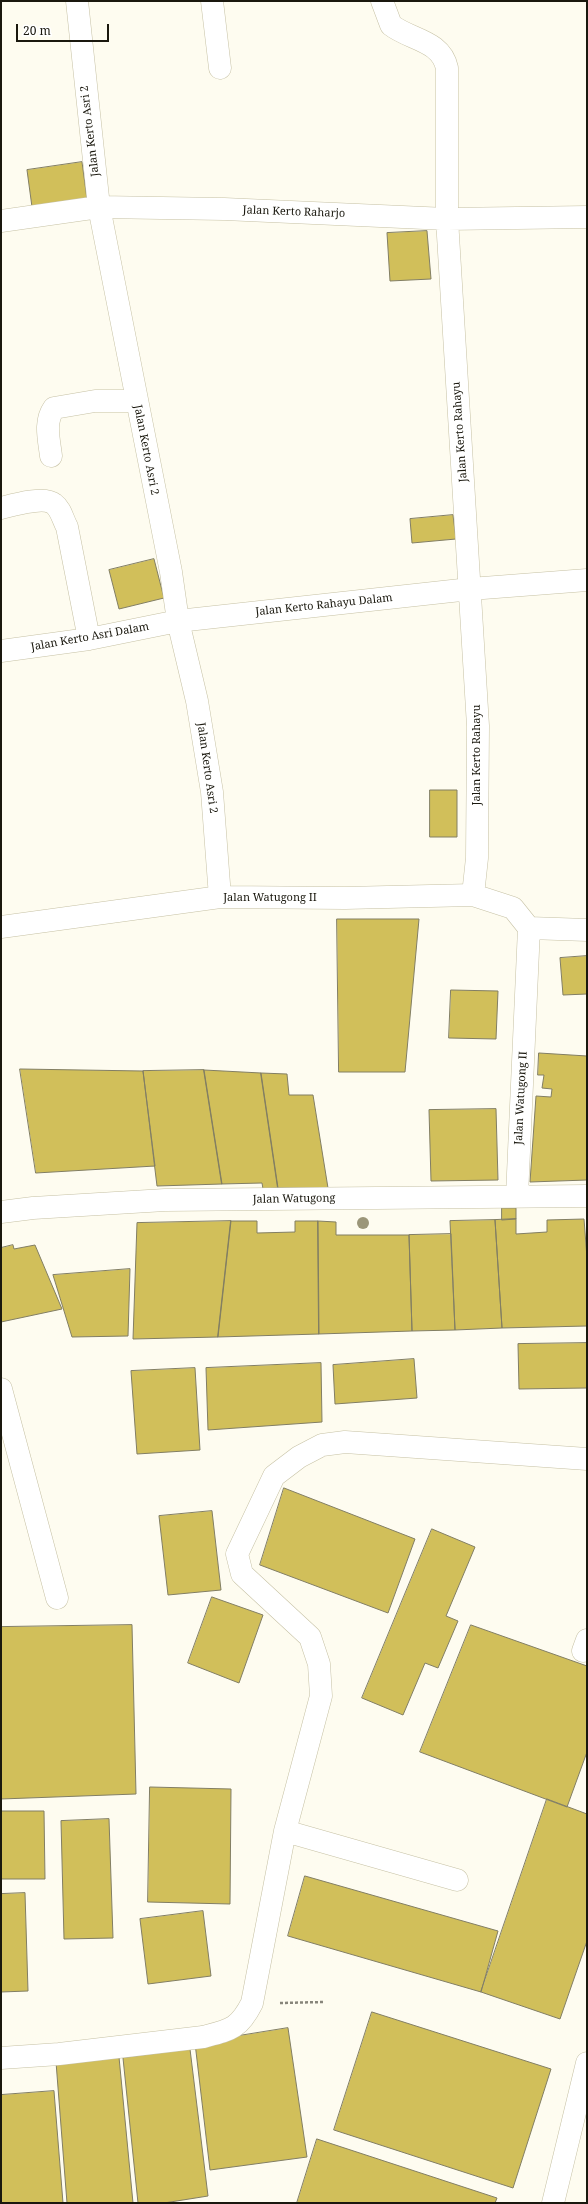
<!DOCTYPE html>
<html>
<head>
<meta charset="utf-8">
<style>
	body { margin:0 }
	#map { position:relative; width:588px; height:2204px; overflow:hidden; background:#fefcf0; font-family:"Noto Serif",serif }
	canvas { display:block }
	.frame { position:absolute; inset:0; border:2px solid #1a180e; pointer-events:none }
	.scale { position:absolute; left:16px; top:24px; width:93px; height:18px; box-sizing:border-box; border:2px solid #1a180e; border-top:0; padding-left:5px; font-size:12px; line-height:14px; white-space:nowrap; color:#1a180e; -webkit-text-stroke:3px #fff; paint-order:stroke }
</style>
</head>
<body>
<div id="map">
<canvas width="588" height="2204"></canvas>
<div class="frame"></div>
<div class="scale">20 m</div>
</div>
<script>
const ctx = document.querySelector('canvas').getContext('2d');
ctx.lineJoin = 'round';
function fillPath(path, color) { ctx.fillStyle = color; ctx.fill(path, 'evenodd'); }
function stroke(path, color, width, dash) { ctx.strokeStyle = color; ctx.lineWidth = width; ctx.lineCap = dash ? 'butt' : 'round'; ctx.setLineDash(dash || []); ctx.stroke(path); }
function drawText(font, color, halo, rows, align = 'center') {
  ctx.font = font + ' "Noto Serif",serif'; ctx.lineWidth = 3.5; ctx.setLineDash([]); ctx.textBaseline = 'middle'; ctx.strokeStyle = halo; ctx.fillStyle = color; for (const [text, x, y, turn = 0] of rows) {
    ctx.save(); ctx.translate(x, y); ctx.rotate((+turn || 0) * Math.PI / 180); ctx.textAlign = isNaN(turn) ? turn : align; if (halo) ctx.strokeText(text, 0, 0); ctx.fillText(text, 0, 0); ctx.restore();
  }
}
const building = new Path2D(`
	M82,162l5,37 -55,8 -5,-37z
	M427,231l4,48 -41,2 -3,-48z
	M453,515l3,24 -44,4 -2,-24z
	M154,559l10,39 -45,11 -10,-39z
	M430,790h27v47h-27z
	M337,919h82l-14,153h-66z
	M587,956v38l-24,1 -3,-37z
	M451,990l47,1 -2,48 -47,-1z
	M539,1053l48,3v124l-57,2 6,-86 15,1 1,-8 -10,-1 2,-13h-6z
	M20,1069l123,2 12,95 -119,7z
	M204,1070l18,114 -65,2 -14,-115z
	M204,1070l57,3 17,115 -15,1 -1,-6 -40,1z
	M261,1073l26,1 2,21h24l15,93h-50z
	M496,1109l2,71 -67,1 -2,-71z
	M502,1208h14v11l-14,1z
	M516,1219v15l31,-2v-12l37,-1 3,39v68l-85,2 -7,-108z
	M495,1220l7,108 -47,2 -5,-109z
	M231,1221l-13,116 -85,2 4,-116z
	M231,1221h26v12l38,-1v-11h23l1,113 -101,3z
	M318,1221l18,1v13h73l3,96 -93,3z
	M451,1234l4,96 -43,1 -3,-96z
	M13,1245l1,4 21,-4 27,64 -61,13v-74z
	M130,1269l-2,67 -56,1 -19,-62z
	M587,1343v45l-68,1 -1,-45z
	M414,1359l3,39 -82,6 -2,-39z
	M321,1363l1,59 -114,8 -2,-62z
	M195,1368l5,82 -63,4 -6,-83z
	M284,1488l131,51 -27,74 -128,-48z
	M212,1511l9,79 -53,5 -9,-79z
	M432,1529l43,18 -29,69 12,5 -20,47 -13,-5 -22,52 -41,-17z
	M212,1597l51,18 -24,68 -51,-20z
	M132,1625l4,169 -135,5v-172z
	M471,1625l116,41v86l-20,55 -147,-55z
	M150,1787l81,2 -1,115 -82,-2z
	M547,1799l40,15v127l-27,78 -79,-27z
	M1,1811h43l1,68h-44z
	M109,1819l4,119 -49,1 -3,-118z
	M305,1876l193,55 -17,61 -193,-56z
	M25,1893l3,98 -27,1v-98z
	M203,1911l8,65 -63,8 -8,-65z
	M372,2012l179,57 -38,119 -179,-58z
	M288,2028l19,129 -97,13 -15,-127z
	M190,2049l18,147 -44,7h-26l-15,-145z
	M119,2057l14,146h-66l-11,-141z
	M54,2091l9,112h-62v-108z
	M317,2139l180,59 -2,5h-198z`);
fillPath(building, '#d1bf5a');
stroke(building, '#827e63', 1);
const minor = new Path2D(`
	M77,1l22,206 72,365 7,49 19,80 15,91 8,105
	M212,1l8,67
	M382,1l9,24c19,15 50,15 56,43v151l31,507 -1,132 -4,37
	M1,221l98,-14 125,2 223,10 140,-2
	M51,456c-2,-17 -7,-34 3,-48l41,-7h42
	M1,508c12,-3 43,-12 53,-4 7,5 9,16 13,23l22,112
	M1,651l88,-12 89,-18 292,-32 117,-9
	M1,927l219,-30 125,1 128,-3 40,13 16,20 -12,268
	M529,928l58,2
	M1,1212l32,-4 132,-8 422,-4
	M1,1389l56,209
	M583,1651l4,-11
	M285,1831l172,49
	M1,2058l58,-4 144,-17c27,-7 36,-8 49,-34l33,-172 36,-135 -2,-32 -9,-27 -68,-63 -5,-20 37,-78 25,-19 23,-12 23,-3 242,17
	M553,2203l34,-140`);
stroke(minor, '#c6c1a4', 23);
stroke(new Path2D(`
	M280,2003l44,-1`), '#87857a', 2.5, [3, 2]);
stroke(minor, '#fff', 22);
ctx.fillStyle = '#9b9679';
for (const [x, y] of [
	[363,1223]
]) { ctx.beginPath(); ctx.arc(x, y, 6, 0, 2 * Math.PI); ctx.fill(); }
drawText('11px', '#1a180e', '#fff', [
	["Jalan Kerto Asri 2",90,131,-97],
	["Jalan Kerto Raharjo",294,212,2],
	["Jalan Kerto Rahayu",460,432,-94],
	["Jalan Kerto Asri 2",146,450,79],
	["Jalan Kerto Rahayu Dalam",324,605,-6],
	["Jalan Kerto Asri Dalam",90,637,-10],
	["Jalan Kerto Rahayu",477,755,-90],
	["Jalan Kerto Asri 2",207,768,82],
	["Jalan Watugong II",270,898],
	["Jalan Watugong II",521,1098,-87],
	["Jalan Watugong",294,1199,-1]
]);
</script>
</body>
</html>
